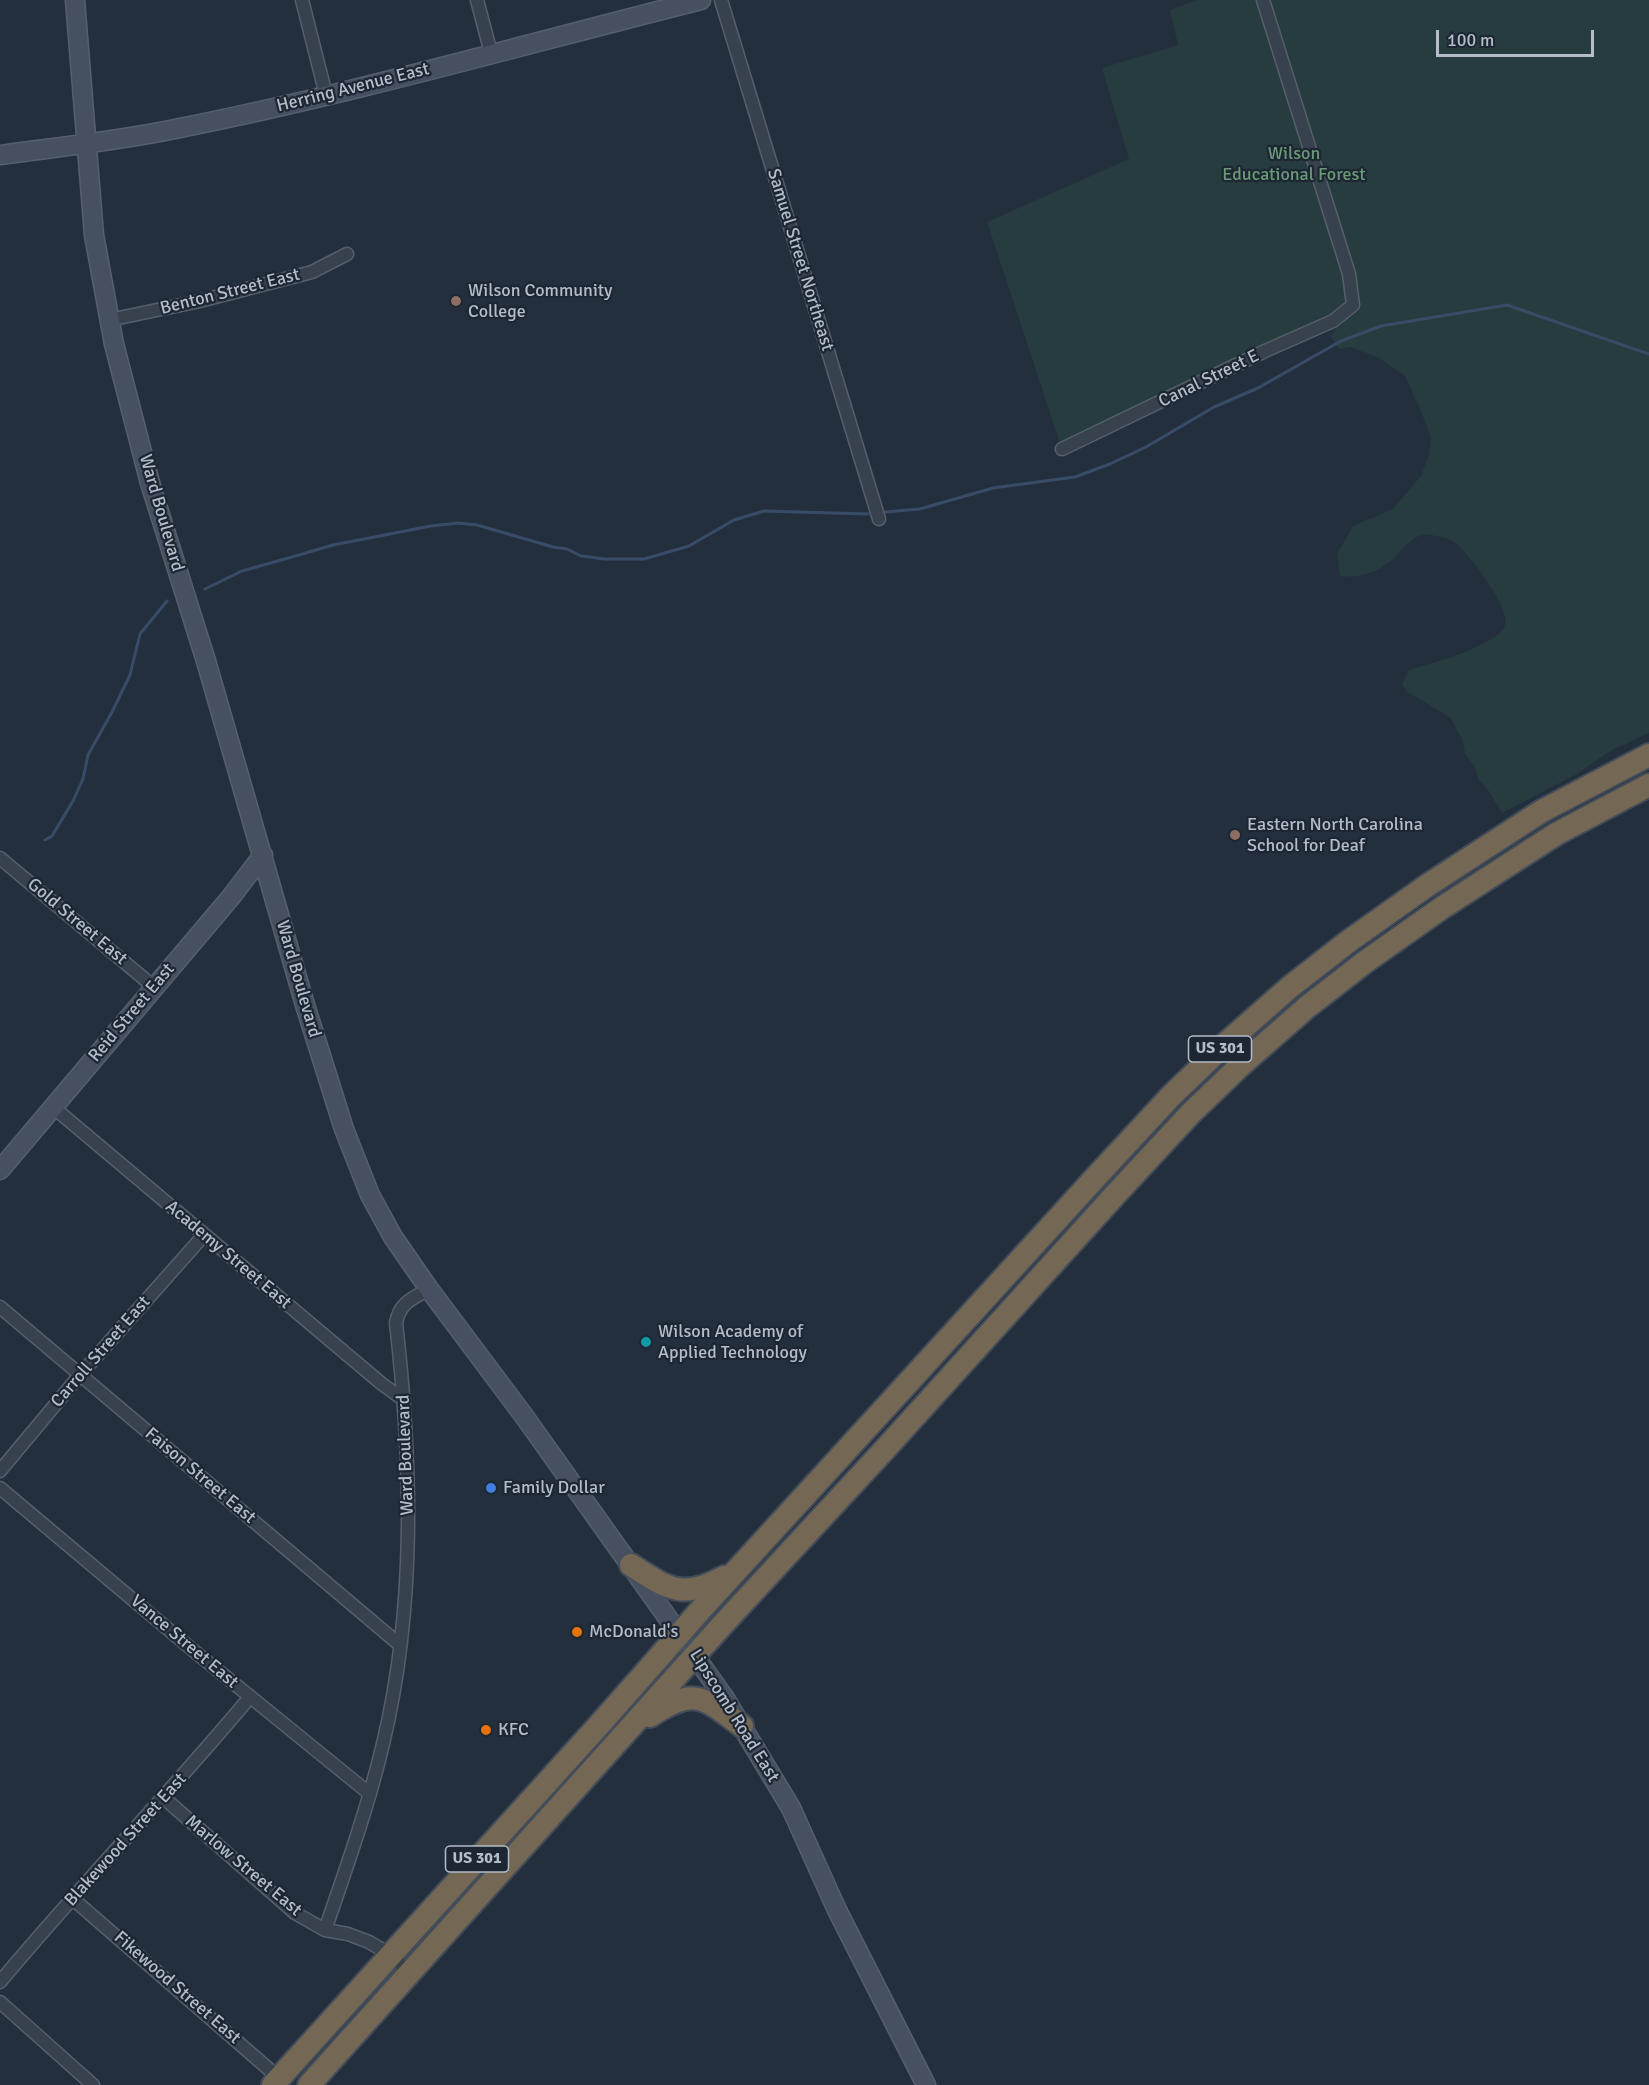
<!DOCTYPE html>
<html>
<head>
<meta charset="utf-8">
<style>
	body { margin:0 }
	#map { position:relative; width:1649px; height:2085px; overflow:hidden; background:#242f3e; font-family:Signika,sans-serif }
	canvas { display:block }
	.scale { position:absolute; left:1436px; top:30px; width:158px; height:27px; box-sizing:border-box; border:3px solid #b4bcc9; border-top:0; padding-left:8px; font-size:18px; line-height:21px; white-space:nowrap; color:#b4bcc9; -webkit-text-stroke:4px #1d2633; paint-order:stroke }
</style>
</head>
<body>
<div id="map">
<canvas width="1649" height="2085"></canvas>
<div class="scale">100 m</div>
</div>
<script>
const ctx = document.querySelector('canvas').getContext('2d');
ctx.lineJoin = 'round';
function fillPath(path, color) { ctx.fillStyle = color; ctx.fill(path, 'evenodd'); }
function stroke(path, color, width, dash) { ctx.strokeStyle = color; ctx.lineWidth = width; ctx.lineCap = dash ? 'butt' : 'round'; ctx.setLineDash(dash || []); ctx.stroke(path); }
function drawText(font, color, halo, rows, align = 'center') {
  ctx.font = font + ' Signika,sans-serif'; ctx.lineWidth = 4.5; ctx.setLineDash([]); ctx.textBaseline = 'middle'; ctx.strokeStyle = halo; ctx.fillStyle = color; for (const [text, x, y, turn = 0] of rows) {
    ctx.save(); ctx.translate(x, y); ctx.rotate((+turn || 0) * Math.PI / 180); ctx.textAlign = isNaN(turn) ? turn : align; if (halo) ctx.strokeText(text, 0, 0); ctx.fillText(text, 0, 0); ctx.restore();
  }
}
fillPath(new Path2D(`
	M1197,0h452v733l-37,17 -37,25 -73,38 -14,-23 -9,-10 -4,-12 -10,-15 -2,-12 -12,-22 -11,-8 -33,-19 -5,-7 7,-15c23,-7 81,-22 95,-42 11,-16 -37,-77 -51,-87 -6,-3 -15,-5 -22,-6 -17,-4 -29,16 -40,26 -15,12 -33,17 -51,15l-3,-22 16,-28 40,-17 28,-33 8,-21 2,-18 -9,-23 -17,-38 -26,-18 -28,-11 -12,2 -8,-13 7,-11 -276,124 -75,-227 142,-63 -27,-91 76,-23 -8,-35z`), '#263c3f');
stroke(new Path2D(`
	M885,512l35,-3 73,-21 82,-11 35,-13 36,-17 68,-40 44,-19 83,-47 40,-15 126,-21 142,49
	M205,589l37,-18 50,-14 41,-12 98,-19 27,-3 19,2 76,22 14,2 14,7 24,3h39l45,-13 45,-26 30,-9 104,3
	M45,840l7,-4 21,-35 10,-22 5,-24 24,-43 18,-37 10,-41 27,-33`), '#394c67', 3);
const street = new Path2D(`
	M302,0l24,95
	M477,0l14,53
	M721,0l158,519
	M109,320l91,-19 112,-29 35,-18
	M1062,449l203,-98 68,-30 20,-16 -4,-31 -86,-274
	M0,858l154,129
	M53,1107l329,277 22,16
	M0,1307l400,338
	M0,1471l80,-96 124,-140
	M0,1488l194,163 176,143
	M164,1798l131,115 30,17 23,4 21,8 22,13 18,17
	M73,1899l206,179
	M325,1930c21,-61 43,-123 58,-186 33,-138 29,-281 13,-421 4,-21 16,-24 33,-34
	M0,1982c81,-97 169,-188 250,-285
	M0,2002l93,83`);
const secondary = new Path2D(`
	M75,0l19,235 20,109 36,139 56,178 99,344 39,124 26,66 23,42 36,52 95,127 200,281 67,111 46,102 89,175
	M0,155c58,-8 118,-14 175,-26 177,-35 351,-85 526,-129
	M0,1170l231,-273 32,-42`);
const highway = new Path2D(`
	M631,1565c37,24 52,35 93,12
	M650,1716c45,-29 52,-20 92,10
	M273,2085l327,-361 105,-119 390,-427 76,-82 52,-50 67,-59 59,-46 79,-56 114,-74 107,-56
	M309,2085l415,-462 162,-175 228,-252 76,-82 51,-49 66,-58 58,-45 78,-55 113,-73 93,-49`);
stroke(street, '#565f6c', 15);
stroke(secondary, '#565f6c', 21);
stroke(highway, '#434c59', 26);
stroke(street, '#38414e', 12);
stroke(secondary, '#465061', 18);
stroke(highway, '#746855', 22);
for (const [x, y, r, color] of [
	[456,301,6,"#8d6e63"],
	[1235,835,6,"#8d6e63"],
	[646,1342,6,"#0f9aa8"],
	[491,1488,6,"#3f7fe0"],
	[577,1632,6,"#e8710a"],
	[486,1730,6,"#e8710a"]
]) { const dot = new Path2D(); dot.arc(x, y, r, 0, 2 * Math.PI); ctx.fillStyle = color; ctx.fill(dot); stroke(dot, '#1d2633', 2); }
for (const [x, y, w] of [
	[1220,1049,63],
	[477,1859,63]
]) { const box = new Path2D(); box.roundRect(x - w / 2, y - 13, w, 26, 4.5); ctx.fillStyle = '#1d2633'; ctx.fill(box); stroke(box, '#b4bcc9', 1.5); }
drawText('bold 16px', '#b4bcc9', null, [
	["US 301",1220,1049],
	["US 301",477,1859]
]);
drawText('18px', '#b4bcc9', '#1d2633', [
	["Herring Avenue East",353,88,-14],
	["Samuel Street Northeast",800,260,73],
	["Benton Street East",230,292,-14],
	["Canal Street E",1209,379,-26],
	["Ward Boulevard",161,513,74],
	["Gold Street East",77,922,40],
	["Ward Boulevard",298,979,74],
	["Reid Street East",132,1013,-50],
	["Academy Street East",228,1255,40],
	["Carroll Street East",101,1352,-49],
	["Ward Boulevard",406,1455,-92],
	["Faison Street East",200,1476,40],
	["Vance Street East",184,1642,40],
	["Lipscomb Road East",734,1716,58],
	["Blakewood Street East",126,1840,-48],
	["Marlow Street East",243,1866,40],
	["Fikewood Street East",177,1988,41]
]);
drawText('18px', '#6b9a76', '#1d2633', [
	["Wilson",1294,154],
	["Educational Forest",1294,175]
]);
drawText('18px', '#b4bcc9', '#1d2633', [
	["Wilson Community",468,291],
	["College",468,312],
	["Eastern North Carolina",1247,825],
	["School for Deaf",1247,846],
	["Wilson Academy of",658,1332],
	["Applied Technology",658,1353],
	["Family Dollar",503,1488],
	["McDonald's",589,1632],
	["KFC",498,1730]
], 'left');
</script>
</body>
</html>
